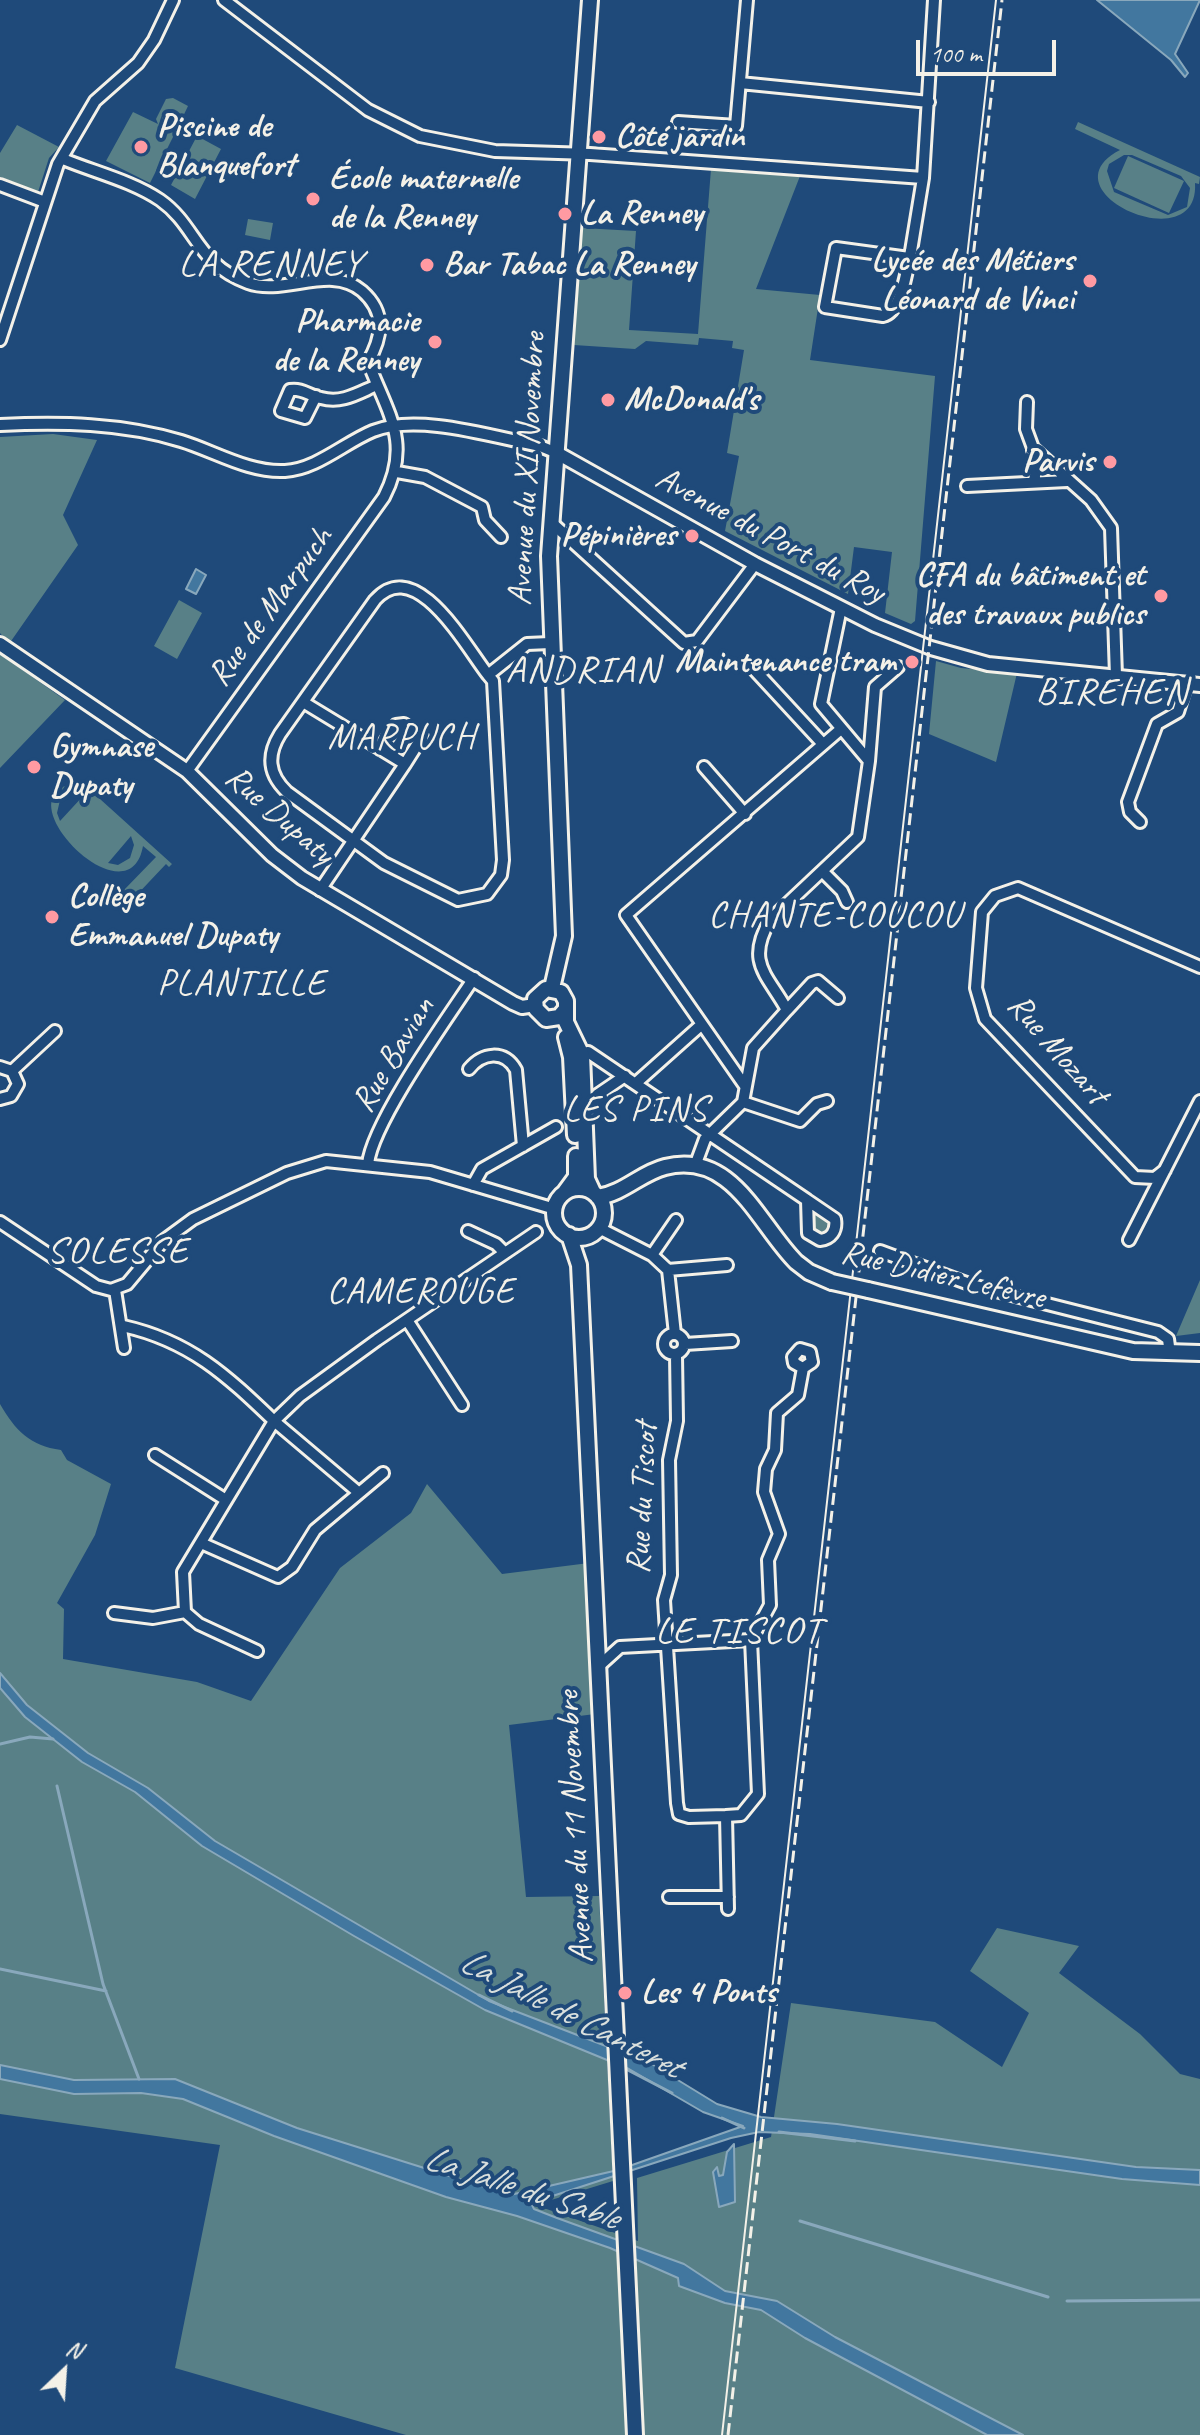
<!DOCTYPE html>
<html>
<head>
<meta charset="utf-8">
<style>
	body { margin:0 }
	#map { position:relative; width:1200px; height:2435px; overflow:hidden; background:#1f4a7a; font-family:Caveat,sans-serif }
	canvas { display:block }
	.north { position:absolute; left:24px; top:2331px; width:80px; height:80px; -webkit-text-stroke:6px #1f4a7a; paint-order:stroke; rotate:25deg; font-size:22px; font-weight:700; line-height:32px; text-align:center; color:#f4f1e8 }
	.north::after { content:''; display:block; margin:auto; width:28px; height:36px; background:#f4f1e8; clip-path:polygon(50% 0,100% 100%,50% 72%,0 100%) }
	.scale { position:absolute; left:916px; top:40px; width:140px; height:36px; box-sizing:border-box; border:4px solid #f4f1e8; border-top:0; padding-left:10px; font-size:24px; line-height:28px; white-space:nowrap; color:#f4f1e8; -webkit-text-stroke:6px #1f4a7a; paint-order:stroke }
</style>
</head>
<body>
<div id="map">
<canvas width="1200" height="2435"></canvas>
<div class="north">N</div>
<div class="scale">100 m</div>
</div>
<script>
const ctx = document.querySelector('canvas').getContext('2d');
ctx.lineJoin = 'round';
function fillPath(path, color) { ctx.fillStyle = color; ctx.fill(path, 'evenodd'); }
function stroke(path, color, width, dash) { ctx.strokeStyle = color; ctx.lineWidth = width; ctx.lineCap = dash ? 'butt' : 'round'; ctx.setLineDash(dash || []); ctx.stroke(path); }
function drawText(font, color, halo, rows, align = 'center') {
  ctx.font = font + ' Caveat,sans-serif'; ctx.lineWidth = 8; ctx.setLineDash([]); ctx.textBaseline = 'middle'; ctx.strokeStyle = halo; ctx.fillStyle = color; for (const [text, x, y, turn = 0] of rows) {
    ctx.save(); ctx.translate(x, y); ctx.rotate((+turn || 0) * Math.PI / 180); ctx.textAlign = isNaN(turn) ? turn : align; if (halo) ctx.strokeText(text, 0, 0); ctx.fillText(text, 0, 0); ctx.restore();
  }
}
fillPath(new Path2D(`
	M173,98l15,8 -11,23 -7,-3 -1,4 6,3 -25,50 -44,-22 27,-49 25,12 -2,-5 10,-20z
	M1078,122l122,55 -1,7 -4,-1c5,79 -154,8 -75,-33l-45,-21zM1124,155h8l49,21 9,12 -3,19 -19,8 -54,-23 -7,-21 2,-7z
	M17,125l42,22 -10,11 -11,34 -38,-15v-24z
	M197,136l24,13 -26,50 -24,-14z
	M1128,156l56,25 -15,32 -55,-25z
	M711,169l89,7 -44,113 64,6 -10,65 125,16 -20,245 -4,3 -26,-11 7,-61 -38,-5 -6,47 -123,-63 14,-75 -12,-3 17,-103 -12,-2 1,-7 -34,-3 -1,7 -52,-4 -11,8 -61,-4 8,-117 54,3 -7,99 69,4z
	M248,219l25,4 -3,17 -25,-5z
	M53,434l44,6 -34,75 15,30 -69,99 -9,-11v-196z
	M179,600l23,13 -25,46 -23,-13z
	M0,654l65,46 -65,68z
	M936,661l25,7 56,5 -21,89 -67,-28z
	M73,784l17,6 82,74 -3,3 -3,-3 -34,36 -9,-9 33,-34 -13,-11c-14,79 -142,-50 -70,-62zM76,792l8,3 -24,26 -3,-8 3,-13zM131,836l3,9 -4,13 -12,7 -10,-2z
	M814,1207l16,10 2,10 -7,9 -12,-2 -4,-11z
	M1200,1280v53l-24,3z
	M0,1404c15,26 30,42 61,46l6,10 44,24 -16,51 -38,68 7,6 -1,50 134,23 54,19 89,-133 71,-55 16,-29 75,90 87,-11 6,151 -86,11 17,172 73,-1 14,285 -78,24 103,36 -1,-63 134,-41 20,-134 144,19 67,45 27,-54 -59,-42 27,-43 82,18 -20,27 81,61 40,40 20,5v356h-794l-231,-67 45,-223 -220,-31z`), '#588087');
const water = new Path2D(`
	M1097,0h103l-25,54 13,19 -3,4 -14,-17z
	M196,569l10,6 -10,19 -10,-5z
	M0,1673l27,32 61,48 60,35 67,53 274,160 161,62 67,41 44,13 76,7 299,43 64,3v15l-78,-6 -312,-45 -51,-2 -28,6 -200,65 3,6 23,9 127,46 41,27 52,10 58,36 188,98h-36l-182,-97 -44,-28 -36,-7 -46,-17 -1,-8 -68,-30 -93,-32 -71,-19 -172,-61 -91,-37 -42,-6 -67,1 -74,-15v-14l74,15 101,-1 122,49 213,67 108,-25 125,-44 -40,-14 -74,-43 -144,-59 -131,-74 -152,-90 -67,-54 -53,-30 -57,-45 -25,-29z
	M734,2144l1,58 -16,5 -6,-35 4,-5 2,9 4,-1 4,-23z`);
fillPath(water, '#42779f');
stroke(water, '#89a8bc', 2);
stroke(new Path2D(`
	M0,1744l30,-7 23,2
	M57,1786l46,198 36,95
	M0,1969l106,22
	M479,1995l33,16
	M622,2067l50,26
	M722,2118l22,10
	M779,2132l76,9
	M800,2221l248,76
	M1067,2301l133,-1`), '#89a8bc', 3);
const minor = new Path2D(`
	M224,0l144,110 52,26 75,15 95,3 333,24
	M740,83l189,19
	M678,122l58,4 11,-126
	M63,159c31,13 69,22 97,41 37,26 36,64 88,83 36,13 83,-19 114,8 24,21 21,45 6,71 20,52 44,81 16,135l-197,274
	M0,185l45,17
	M909,258l-73,-10 -11,59 58,9c19,-4 24,-48 28,-65l12,-73 11,-178
	M0,340l58,-176 37,-63 43,-38 16,-23 19,-40
	M316,396l-11,22 -24,-7 9,-21c13,-2 19,6 31,8 21,6 37,-5 56,-13
	M1027,402l-1,27 7,19 58,52 20,28 5,148
	M0,425c60,-3 122,-2 181,16 33,10 68,32 104,30 32,-2 59,-28 88,-40 45,-18 120,6 167,15l17,7
	M1033,450l5,13 -4,17
	M397,472l28,5 57,30 3,13 16,17
	M967,486l100,-5
	M552,523l132,120 13,-2 58,-77
	M750,665l73,79
	M488,675c-22,-28 -72,-121 -113,-75l-95,134c-13,21 -12,40 7,58l97,71 74,37 29,-6 14,-19 2,-15 -10,-179 -5,-6 39,-31 23,-1
	M303,702l102,62 -85,126
	M380,749l16,-24 8,-1 18,13 -17,27
	M869,761l6,-74 23,-20
	M704,767l41,47
	M1140,822l-10,-10 -2,-10 29,-78 21,-12 9,-29
	M823,872l19,19 5,11
	M787,1010l25,-27 6,-2 20,17
	M588,1052l219,148
	M0,1067l12,4 6,13 -7,12 -11,3
	M469,1069c13,-16 35,-20 47,1l7,76
	M12,1071l43,-40
	M636,1083l65,-58
	M745,1086l-119,-171 215,-186
	M597,1095l28,-19
	M743,1102l57,19 17,-17 10,-3
	M368,1164c4,-41 80,-147 106,-186
	M695,1166l10,-27 38,-37 10,-54 34,-38c-19,-35 -42,-47 -17,-90l88,-83 11,-76 -48,-57 20,-96
	M1165,1170l-10,8 -20,-1 -150,-158 -9,-31 6,-76 13,-16 23,-8 182,79
	M473,1185l9,-16 74,-42
	M807,1200l28,19c2,12 -4,20 -15,21l-12,-7z
	M0,1222l96,64 15,4 16,-6 36,-43 30,-22 94,-46 39,-12 104,11 125,37
	M599,1228l53,27 16,15 7,64
	M468,1231l28,13 8,8
	M1129,1240l71,-139
	M880,1251l92,34 186,47 10,7 2,15
	M652,1255l24,-35
	M668,1270l59,-5
	M115,1290l9,58
	M407,1320l55,85
	M123,1326c67,15 103,49 151,95l26,-25 77,-56 159,-108
	M664 1344a10 10 0 1 1 20 0a10 10 0 1 1-20 0Z
	M685,1344l47,-3
	M676,1355l1,66 -8,39 2,115 -7,25 13,203 2,11 10,3 37,-1 2,93
	M155,1455l71,45
	M201,1543l77,34 14,-10 23,-37 68,-57
	M185,1612l14,12 58,27
	M114,1613l39,5 32,-6 -2,-40 91,-151 84,71
	M751,1640l19,-35 -2,-45 11,-26 -15,-42 2,-23 9,-19 2,-37 21,-18 5,-27 9,-6 -2,-10 -10,-3 -7,8 1,6 9,5
	M599,1666l21,-19 131,-7 7,154 -17,21 -15,1
	M669,1897h59`);
const tertiary = new Path2D(`
	M557,453l198,111 120,61 56,23 57,16 212,21
	M0,644l187,127 85,84 30,23 211,125 9,4 13,-2`);
const secondary = new Path2D(`
	M552,988l12,-52 -15,-380 41,-556
	M565,1010l-6,7 -13,2 -10,-10 -1,-10 11,-10 15,3 5,9v21l16,33 5,124 6,13
	M566,1037l5,20 4,78
	M554 1213a25 25 0 1 1 50 0a25 25 0 1 1-50 0Z
	M565,1192l11,-15v-21
	M598,1197c26,-4 43,-24 67,-30 68,-17 93,57 131,95l13,10 23,10
	M569,1235l10,30 56,1170
	M868,1290l265,61 67,2`);
stroke(minor, '#f4f1e8', 16);
stroke(tertiary, '#f4f1e8', 18);
stroke(secondary, '#f4f1e8', 20);
stroke(minor, '#1f4a7a', 10);
stroke(tertiary, '#1f4a7a', 12);
stroke(secondary, '#1f4a7a', 14);
stroke(new Path2D(`
	M722,2435l274,-2435`), '#f4f1e8', 2);
stroke(new Path2D(`
	M728,2435l274,-2435`), '#f4f1e8', 3, [12, 6]);
const secondaryBridge = new Path2D(`
	M832,1282l36,8`);
stroke(secondaryBridge, '#f4f1e8', 20, []);
stroke(secondaryBridge, '#1f4a7a', 14);
for (const [x, y, r, color] of [
	[599,137,8,"#ff9aa2"],
	[141,147,8,"#ff9aa2"],
	[313,199,8,"#ff9aa2"],
	[565,214,8,"#ff9aa2"],
	[427,265,8,"#ff9aa2"],
	[1090,281,8,"#ff9aa2"],
	[435,342,8,"#ff9aa2"],
	[608,400,8,"#ff9aa2"],
	[1110,462,8,"#ff9aa2"],
	[692,536,8,"#ff9aa2"],
	[1161,596,8,"#ff9aa2"],
	[912,662,8,"#ff9aa2"],
	[34,767,8,"#ff9aa2"],
	[52,917,8,"#ff9aa2"],
	[625,1993,8,"#ff9aa2"]
]) { const dot = new Path2D(); dot.arc(x, y, r, 0, 2 * Math.PI); ctx.fillStyle = color; ctx.fill(dot); stroke(dot, '#1f4a7a', 3); }
drawText('bold 34px', '#f4f1e8', '#1f4a7a', [
	["Piscine de",157,127],
	["Blanquefort",157,166],
	["Côté jardin",615,137],
	["École maternelle",329,179],
	["de la Renney",329,218],
	["La Renney",581,214],
	["Lycée des Métiers",1074,261,"right"],
	["Léonard de Vinci",1074,300,"right"],
	["Bar Tabac La Renney",443,265],
	["Pharmacie",419,322,"right"],
	["de la Renney",419,361,"right"],
	["McDonald's",624,400],
	["Parvis",1094,462,"right"],
	["Pépinières",676,536,"right"],
	["CFA du bâtiment et",1145,576,"right"],
	["des travaux publics",1145,615,"right"],
	["Maintenance tram",896,662,"right"],
	["Gymnase",50,747],
	["Dupaty",50,786],
	["Collège",68,897],
	["Emmanuel Dupaty",68,936],
	["Les 4 Ponts",641,1993]
], 'left');
drawText('34px', '#f4f1e8', '#1f4a7a', [
	["Avenue du XI Novembre",528,469,-87],
	["Avenue du Port du Roy",770,536,28],
	["Rue de Marpuch",271,607,-54],
	["Rue Dupaty",279,816,41],
	["Rue Mozart",1057,1050,49],
	["Rue Bavian",394,1055,-59],
	["Rue Didier Lefèvre",943,1276,13],
	["Rue du Tiscot",643,1498,-87],
	["Avenue du 11 Novembre",576,1827,-93]
]);
ctx.letterSpacing = '2px';
drawText('36px', '#f4f1e8', '#1f4a7a', [
	["MARPUCH",402,739],
	["CHANTE-COUCOU",835,917],
	["PLANTILLE",242,985],
	["LES PINS",636,1111],
	["CAMEROUGE",421,1293]
]);
ctx.letterSpacing = '0px';
drawText('italic 36px', '#d9dfdd', '#1f4a7a', [
	["La Jalle de Canteret",570,2015,27],
	["La Jalle du Sable",521,2189,18]
]);
ctx.letterSpacing = '2px';
drawText('38px', '#f4f1e8', '#1f4a7a', [
	["LA RENNEY",271,265],
	["ANDRIAN",583,671],
	["BIREHEN",1112,693],
	["SOLESSE",118,1252],
	["LE TISCOT",739,1632]
]);
ctx.letterSpacing = '0px';
</script>
</body>
</html>
